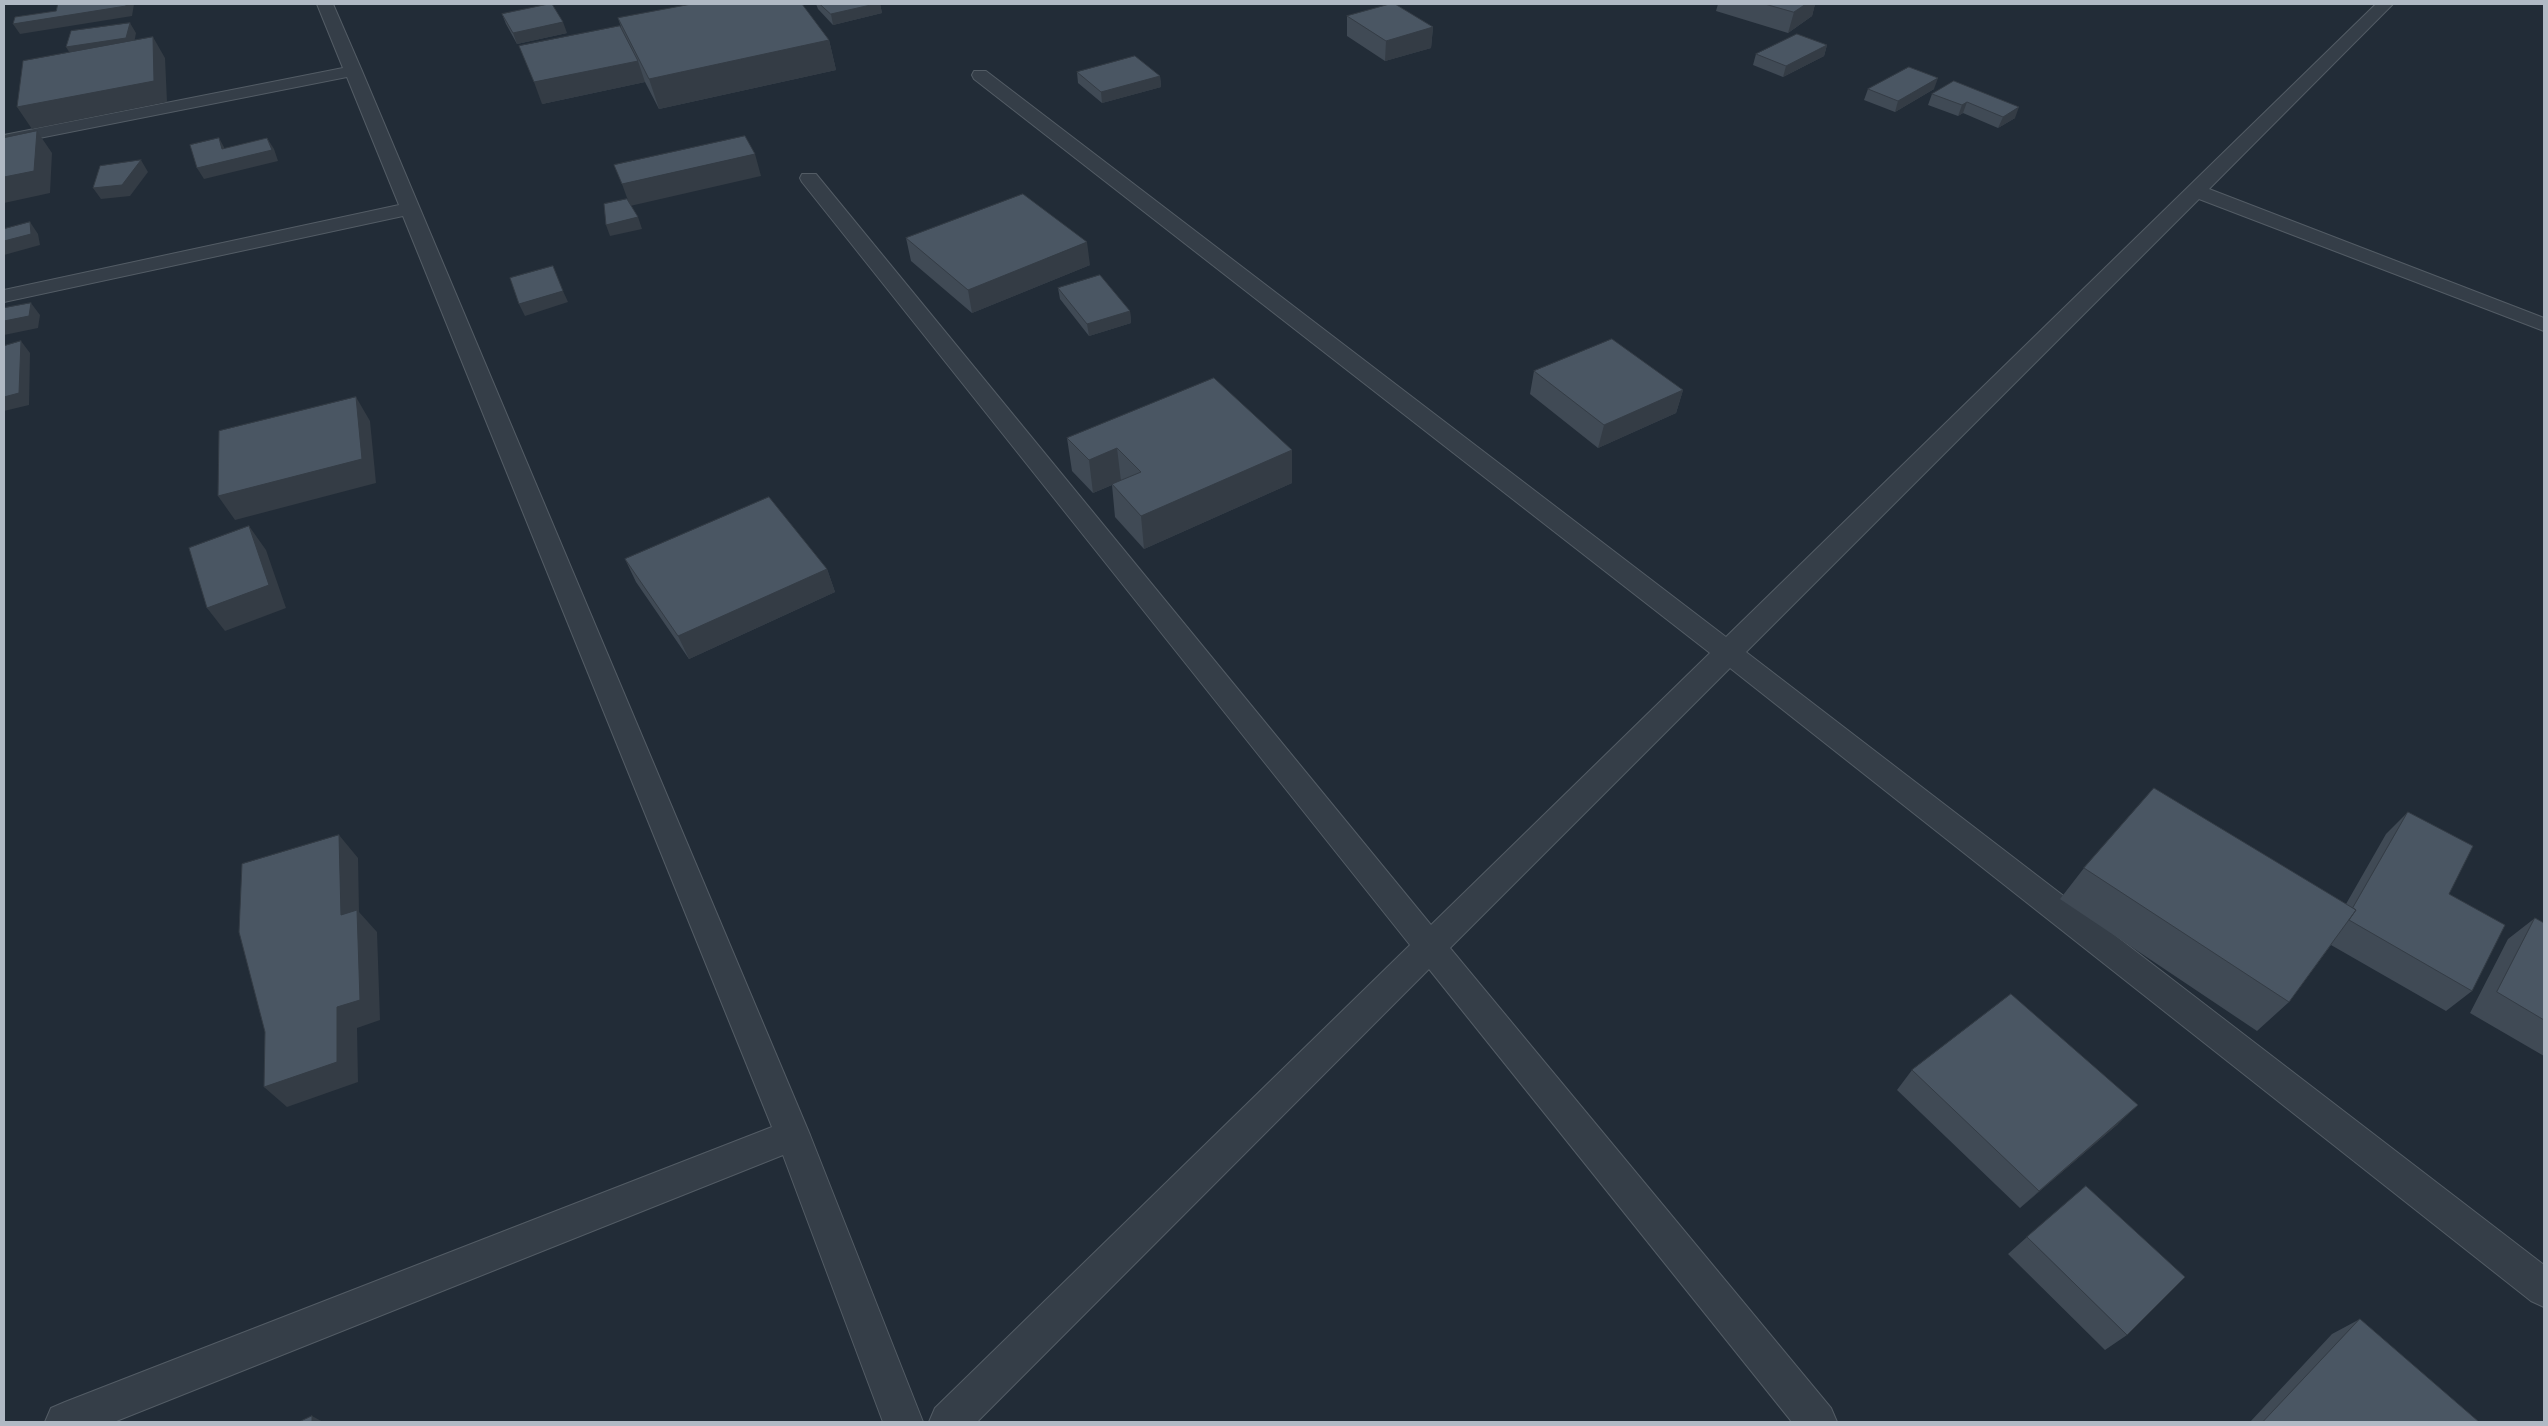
<!DOCTYPE html>
<html>
<head>
<meta charset="utf-8">
<style>
	body { margin:0 }
	#map { position:relative; width:2548px; height:1426px; overflow:hidden; background:#222c37; font-family:"PT Sans Narrow",sans-serif }
	canvas { display:block }
	.frame { position:absolute; inset:0; border:5px solid #b0b9c4; pointer-events:none }
</style>
</head>
<body>
<div id="map">
<canvas width="2548" height="1426"></canvas>
<div class="frame"></div>
</div>
<script>
const ctx = document.querySelector('canvas').getContext('2d');
ctx.lineJoin = 'round';
function stroke(path, color, width, dash) { ctx.strokeStyle = color; ctx.lineWidth = width; ctx.lineCap = dash ? 'butt' : 'round'; ctx.setLineDash(dash || []); ctx.stroke(path); }
function fillPath(path, color) { ctx.fillStyle = color; ctx.fill(path, 'evenodd'); }
const minor = new Path2D(`
	M317,4h16l29,67 448,1064 113,287h-40l-100,-267 -669,267h-69l6,-14 14,-6 707,-275 -369,-911 -399,86v-12l395,-85 -52,-128 -343,68v-10l339,-67z
	M2376,4h17l-184,185 335,129v13l-345,-132 -453,453 798,613v42l-13,-6 -801,-633 -280,280 381,460 6,14h-45l-363,-453 -452,453h-48l6,-14 475,-463 -608,-763 -2,-4 2,-4h14l615,751 279,-272 -736,-574 -2,-4 2,-4h12l740,566z`);
stroke(minor, '#535c65', 2);
fillPath(minor, '#353e48');
fillPath(new Path2D(`
	M816,4h64l2,9 -49,12 -15,-16z
	M1718,4h97l-3,12 -24,17 -72,-22z
	M502,14l65,19 -50,11 -11,-20z
	M1347,16l86,11 -2,21 -46,13 -38,-25z
	M618,18l211,22 7,30 -177,39 -14,-27 -103,22 79,-77z
	M1827,45l-3,11 -41,21 -30,-12 3,-11z
	M1077,72l83,4 1,11 -59,16 -24,-20z
	M1954,81l61,37 -17,10 -35,-15 -5,3 -30,-11 4,-11z
	M1868,89h66l-39,23 -31,-12z
	M906,238l184,27 -118,48 -61,-52z
	M1058,288l72,23 1,12 -42,13 -29,-37z
	M1534,371l149,19 -7,23 -78,35 -68,-54z
	M1067,438l225,12v33l-148,66 -29,-32 -3,-32 -19,8 -21,-22z
	M625,559l202,10 8,23 -146,67 -53,-77z
	M2408,812l41,82 23,97 -26,20 -115,-66 -42,57 -32,29 -197,-132 24,-31 262,36 40,-70z
	M2535,918l9,5v133l-74,-43 38,-74z
	M1912,1070l206,54 -98,84 -123,-118z
	M2027,1237l100,98 -22,15 -97,-96z
	M2360,1319l119,103h-229l82,-88z`), '#404a55');
fillPath(new Path2D(`
	M126,4h8l-2,12 -112,18 -7,-10z
	M875,4h5l2,9 -49,12 -2,-11z
	M1806,4h9l-3,12 -24,17 6,-21z
	M563,22l4,11 -50,11 -4,-11z
	M130,23l6,10 -3,16 -60,9 -7,-11z
	M1433,27l-2,21 -46,13 1,-20z
	M153,37l12,21 2,44 -135,27 -15,-22z
	M829,40l7,30 -177,39 -10,-30z
	M1827,45l-3,11 -41,21 3,-11z
	M638,61l7,21 -103,22 -8,-22z
	M1160,76l1,11 -59,16 -1,-11z
	M1938,78l-4,11 -39,23 3,-11z
	M1967,102l-4,11 -5,3 4,-11z
	M2019,107l-4,11 -17,10 5,-11z
	M37,131l15,22 -2,40 -46,10v-26z
	M219,138l6,11 42,-11 7,11 4,12 -74,18 -7,-11 25,-19z
	M755,154l6,22 -131,30 -8,-22z
	M141,160l7,12 -18,24 -29,3 -8,-11z
	M638,217l4,12 -32,7 -4,-11z
	M30,222l8,12 2,11 -36,10v-14z
	M1087,242l3,23 -118,48 -4,-23z
	M563,291l5,11 -43,14 -6,-12z
	M31,303l9,12 -2,13 -34,7v-14z
	M1130,311l1,12 -42,13 -2,-12z
	M21,341l9,12 -1,52 -25,6v-14z
	M1683,390l-7,23 -78,35 6,-23z
	M356,397l14,24 6,62 -141,37 -17,-24z
	M1117,448l4,33 -28,12 -4,-33z
	M1292,450v33l-148,66 -3,-33z
	M249,526l17,24 20,58 -61,23 -18,-23z
	M827,569l8,23 -146,67 -11,-23z
	M339,835l19,23 1,54 18,20 3,88 -23,8 1,54 -71,25 -23,-20 73,-80 4,-92z
	M2138,1105l-20,19 -98,84 19,-17z
	M312,1416l11,6h-11z`), '#343c45');
const building = new Path2D(`
	M58,4h68v2l-113,18 2,-7 41,-6z
	M549,4h3l11,18 -50,11 -11,-19z
	M692,4h110l27,36 -180,39 -31,-61z
	M820,4h55l-44,10z
	M1390,4h5l38,23 -47,14 -39,-25z
	M1765,4h41l-12,8z
	M130,23l-4,15 -60,9 5,-16z
	M620,26l18,35 -104,21 -15,-36z
	M1797,34l30,11 -41,21 -30,-12z
	M153,37l1,44 -137,26 6,-46z
	M1135,56l25,20 -59,16 -24,-20z
	M1909,67l29,11 -40,23 -30,-12z
	M1954,81l65,26 -16,10 -36,-15 -5,3 -30,-11z
	M37,131l-3,40 -30,6v-39z
	M745,136l10,18 -133,30 -8,-19z
	M219,138l3,11 45,-11 5,12 -75,18 -7,-23z
	M141,160l-19,25 -29,3 7,-22z
	M1023,194l64,48 -119,48 -62,-52z
	M627,199l11,18 -32,8 -2,-21z
	M30,222l1,12 -27,7v-12z
	M553,266l10,25 -44,13 -9,-26z
	M1100,275l30,36 -43,13 -29,-36z
	M31,303l-2,13 -25,5v-13z
	M1612,339l71,51 -79,35 -70,-54z
	M21,341l-2,52 -15,4v-51z
	M1214,378l78,72 -151,66 -29,-32 29,-12 -24,-24 -28,12 -22,-22z
	M356,397l6,62 -144,37 1,-65z
	M769,497l58,72 -149,67 -53,-77z
	M249,526l20,59 -62,23 -18,-60z
	M2154,788l202,122 -67,92 -205,-134z
	M2408,812l65,34 -24,48 56,31 -33,66 -123,-71 7,-10 -3,-2z
	M339,835l2,80 16,-5 3,90 -23,7v55l-73,25 1,-55 -26,-100 3,-68z
	M2535,918l9,5v97l-47,-28z
	M2011,994l127,111 -99,86 -127,-121z
	M2086,1186l99,91 -58,58 -100,-98z
	M2360,1319l119,103h-216z
	M312,1416v6h-13z`);
fillPath(building, '#4a5663');
stroke(building, '#343c45', 1);
</script>
</body>
</html>
